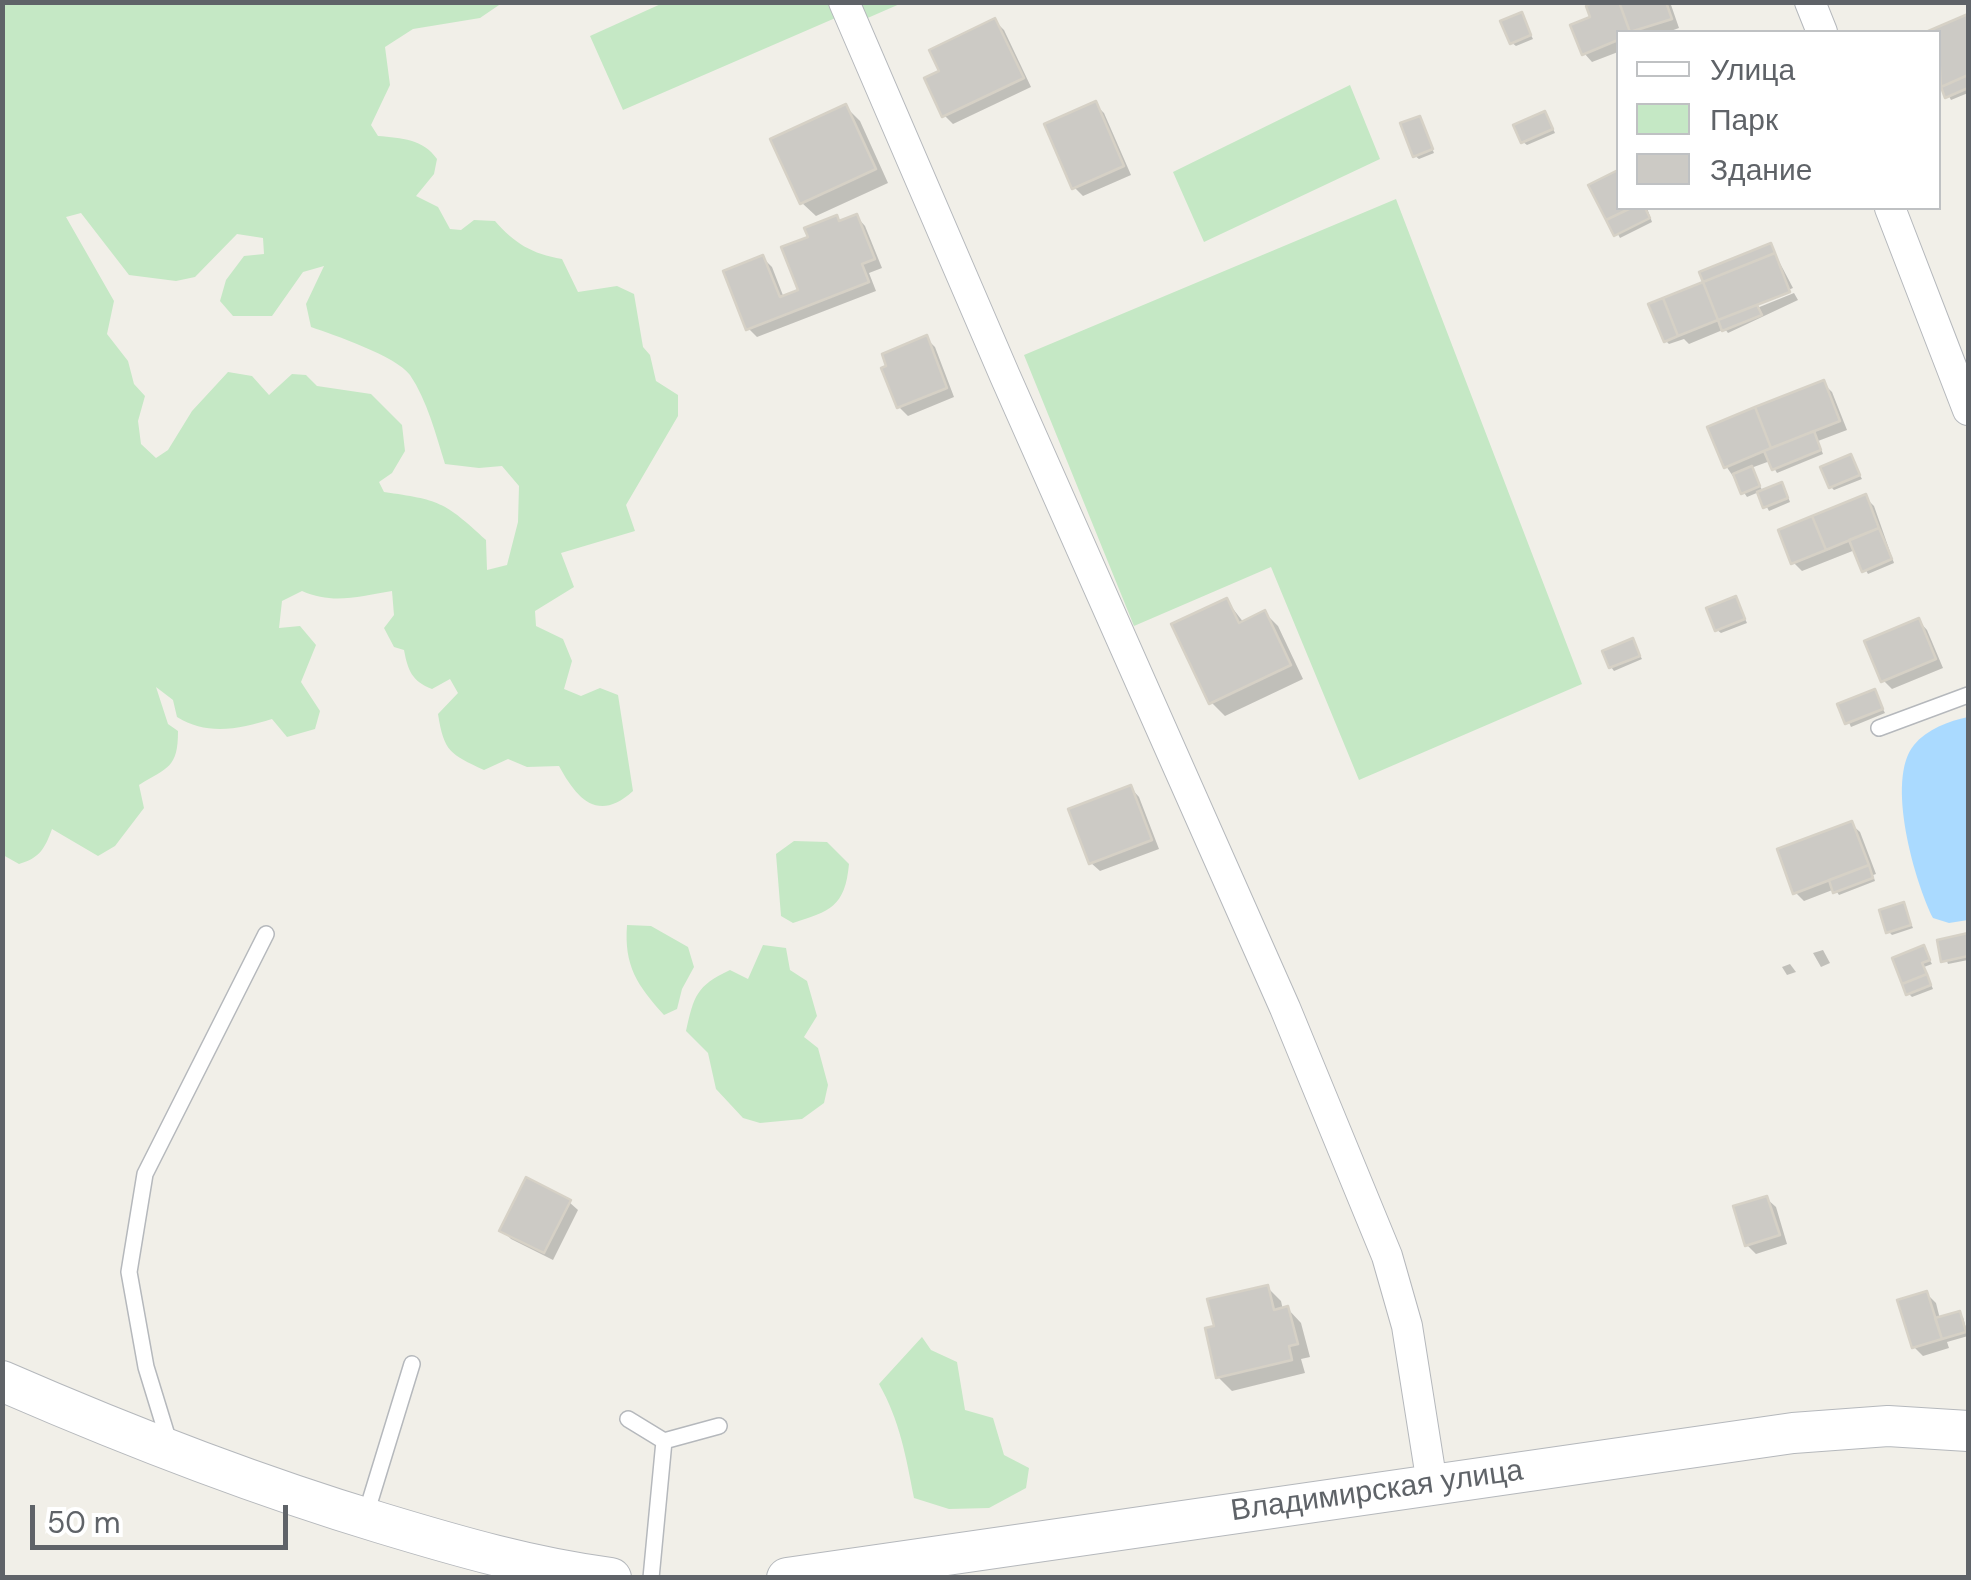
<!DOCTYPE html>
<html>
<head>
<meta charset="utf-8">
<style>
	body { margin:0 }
	#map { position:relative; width:1971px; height:1580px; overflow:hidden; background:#f1efe8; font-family:"DM Sans",sans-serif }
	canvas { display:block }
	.frame { position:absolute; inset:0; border:5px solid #5f6368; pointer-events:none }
	.legend { position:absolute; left:1616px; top:30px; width:325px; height:180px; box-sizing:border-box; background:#fff; border:2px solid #bfc1c3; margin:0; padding:12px 18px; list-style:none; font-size:30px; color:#5f6368 }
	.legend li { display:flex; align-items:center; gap:20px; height:50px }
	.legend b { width:50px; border:2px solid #bfc1c3 }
	.scale { position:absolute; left:30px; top:1505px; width:258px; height:45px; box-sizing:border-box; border:5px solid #5f6368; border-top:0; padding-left:12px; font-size:30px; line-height:35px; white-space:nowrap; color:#5f6368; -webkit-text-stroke:8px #fff; paint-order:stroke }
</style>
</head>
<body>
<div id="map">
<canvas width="1971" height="1580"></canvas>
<div class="frame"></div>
<ul class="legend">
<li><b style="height:12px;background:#fff"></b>Улица</li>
<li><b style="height:28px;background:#c5e8c5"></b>Парк</li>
<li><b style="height:28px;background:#cccac5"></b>Здание</li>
</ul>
<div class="scale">50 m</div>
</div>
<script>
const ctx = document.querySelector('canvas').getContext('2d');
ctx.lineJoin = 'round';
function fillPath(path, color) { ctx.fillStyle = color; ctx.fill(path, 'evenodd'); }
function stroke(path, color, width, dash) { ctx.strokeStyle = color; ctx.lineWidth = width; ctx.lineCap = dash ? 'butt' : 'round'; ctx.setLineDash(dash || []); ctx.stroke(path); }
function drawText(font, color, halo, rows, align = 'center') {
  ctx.font = font + ' "DM Sans",sans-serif'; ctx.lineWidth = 8; ctx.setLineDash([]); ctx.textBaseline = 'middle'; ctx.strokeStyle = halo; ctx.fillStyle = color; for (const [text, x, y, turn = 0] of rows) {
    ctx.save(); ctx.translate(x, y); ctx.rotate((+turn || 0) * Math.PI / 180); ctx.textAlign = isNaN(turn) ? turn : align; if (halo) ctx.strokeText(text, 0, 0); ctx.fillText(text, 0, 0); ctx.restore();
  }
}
fillPath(new Path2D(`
	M2,3h500l-22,15 -67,11 -28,18 5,38 -19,40 7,11c24,2 45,3 59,23l-3,15 -18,22 22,11 12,22 11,1 13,-10 21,1c19,22 37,33 67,38l16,33 39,-6 17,8 9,53 7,8 6,26 22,14v21l-52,89 9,26 -74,22 13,34 -39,24 1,15 27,13 9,22 -8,28 17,7 19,-8 18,7 15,96c-35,32 -56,8 -74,-25l-32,1 -19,-8 -24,11c-34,-16 -40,-18 -46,-56l20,-21 -8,-14 -18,10c-20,-8 -24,-18 -28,-39l-10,-3 -10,-19 10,-13 -2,-24c-33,5 -58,14 -90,0l-20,10 -3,27 21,-2 16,19 -15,37 19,29 -5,18 -28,8 -15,-18c-32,10 -65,17 -95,-2l-4,-17 -17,-13 12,37 10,7c0,37 -10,36 -39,54l5,23 -29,38 -17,10 -46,-27c-7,19 -12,29 -33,35l-16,-9zM81,213l48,62 47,6 19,-4 42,-43 26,4 1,16 -20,2 -18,24 -6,21 13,15h39l31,-44 21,-6 -18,38 5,23c23,8 85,29 99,48 17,25 26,60 35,89l34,4 23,-2 17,20 -1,36 -11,43 -20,5 -1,-30c-42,-39 -47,-40 -102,-48l-5,-10 13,-9 13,-22 -3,-26 -31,-31 -54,-8 -11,-11 -14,-1 -23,21 -17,-19 -24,-4 -36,39 -24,39 -12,8 -15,-14 -3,-23 7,-25 -11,-12 -6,-23 -21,-27 7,-33 -48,-84z
	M663,3h239l-55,24 -7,-11 -217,94 -33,-74z
	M1350,85l30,74 -176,83 -31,-70z
	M1396,199l186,485 -223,96 -88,-213 -137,59 -110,-271z
	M794,841l33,1 22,22c-4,43 -19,47 -56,59l-12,-7 -5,-62z
	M627,925l24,1 37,21 6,20 -12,22 -5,20 -13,6c-27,-30 -40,-49 -37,-90z
	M763,945l23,3 4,22 17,11 10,35 -13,21 14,11 10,37 -4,18 -22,16 -42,4 -17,-5 -27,-29 -8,-36 -22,-22c8,-35 10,-45 44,-61l18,9z
	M922,1337l9,13 26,12 8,48 28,8 11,37 25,13 -3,20 -37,20 -40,1 -35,-11c-8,-41 -14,-77 -35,-114z`), '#c5e8c5');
fillPath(new Path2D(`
	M1968,717v203l-19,3 -16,-5c-18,-36 -48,-138 -19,-173 13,-16 35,-24 54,-28z`), '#aadaff');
fillPath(new Path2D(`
	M1601,2h69l9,26 -11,4h-50v20l-26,10 -8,-9 9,-35z
	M1521,15l12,24 -17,7 -4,-3z
	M1968,17v76l-17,7 -13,-25v-43h-6z
	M995,21l9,9 27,57 -78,37 -9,-9 -2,-43z
	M1095,104l9,9 27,62 -48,21 -9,-9z
	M846,107l14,14 28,62 -72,33 -14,-13z
	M1548,118l7,15 -28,12 -4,-3z
	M1419,119l15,34 -15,6 -4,-3z
	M1618,173v35h29l5,14 -32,16 -28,-52z
	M857,217l8,9 17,42 -13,5 7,18 -119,46 -9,-9 15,-70 9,9 12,31 17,-7 10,-53 25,-20 5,5z
	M1771,246l22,42 -40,16 4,4 37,-15 4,7 -70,33 -3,-4 -36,15 -5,-5 -15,5 -3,-3 40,-57z
	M926,338l9,9 19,50 -46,19 -9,-9z
	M1823,383l9,9 15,38 -29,11 5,13 -46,19 -7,-12 -19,7 12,24 18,-8 4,4 5,14 -21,9 -10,-19 -12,5 -21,-31z
	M1850,457l12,22 -28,11 -3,-3z
	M1865,497l9,9 20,57 -26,11 -13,-24 -53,21 -9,-9z
	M1736,599l11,24 -26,10 -4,-3z
	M1227,601l17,22 21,-10 13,13 25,53 -78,37 -14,-14z
	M1919,621l8,9 16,38 -51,21 -9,-9z
	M1632,641l10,18 -28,12 -3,-4z
	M1874,692l11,21 -34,14 -10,-22z
	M1131,788l8,9 20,52 -59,22 -9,-8z
	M1851,824l9,8 16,42 -3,1 2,6 -36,14 -4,-6 -31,12 -9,-9z
	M1903,905l10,23 -21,7 -4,-4z
	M1968,936v24l-20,4 -8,-22z
	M1923,948l9,16 -8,3 9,22 -21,8 -4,-4z
	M1823,950l7,13 -9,4 -8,-14z
	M1790,964l6,8 -9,3 -5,-8z
	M1767,1199l9,8 11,37 -31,10 -9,-9z
	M569,1202l9,8 -25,50 -42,-21 -9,-9z
	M1267,1287l14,14 2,9 5,-1 13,14 9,34 -9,2 4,14 -73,18 -14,-14z
	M1927,1294l9,9 4,16 19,-5 4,3 5,19 -21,6 2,6 -26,8 -9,-9z`), '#0003');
const building = new Path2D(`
	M1594,2h25l11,30h-12v8l-36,15 -12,-30 20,-8 -4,-11z
	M1619,2h47l6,17 -42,13z
	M1522,12l9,23 -21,9 -10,-23z
	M1968,14v61l-27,12 -3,-55h-12z
	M995,18l29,60 -82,39 -18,-39 15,-7 -10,-21z
	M1968,75v13l-23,10 -4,-11z
	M1096,101l28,65 -52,23 -28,-65z
	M846,104l30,65 -76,35 -30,-65z
	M1545,111l8,18 -32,14 -8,-18z
	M1420,116l13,33 -20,8 -13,-34z
	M1618,170v38h13l-25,12 -18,-35z
	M1631,208h14l5,10 -36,18 -8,-16z
	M857,214l18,45 -13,5 7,18 -123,48 -23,-59 40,-16 17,42 18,-7 -17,-43 27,-10 -4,-9 33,-13 2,6z
	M1771,243l4,10 -72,29 -4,-10z
	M1775,253l15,39 -72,28 -15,-38z
	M1703,282l15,38 -40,16 -15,-38z
	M1663,298l15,38 -14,6 -16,-38z
	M1757,305l5,10 -40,16 -4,-11z
	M927,335l20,53 -50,20 -16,-40 5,-2 -4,-12z
	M1824,380l16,41 -69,27 -16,-41z
	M1755,407l16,41 -47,20 -17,-41z
	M1814,431l7,19 -49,20 -8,-19z
	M1851,454l9,21 -31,13 -9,-21z
	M1752,466l8,20 -19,8 -8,-20z
	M1782,482l6,16 -25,10 -6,-16z
	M1866,494l13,34 -53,22 -14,-34z
	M1812,516l14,34 -35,14 -13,-34z
	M1879,528l13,31 -30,13 -13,-32z
	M1736,596l9,23 -30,12 -9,-23z
	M1227,598l12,25 26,-13 26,55 -82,39 -38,-80z
	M1919,618l17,41 -55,23 -17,-41z
	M1633,638l7,18 -31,12 -7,-17z
	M1875,689l8,20 -38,15 -8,-20z
	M1131,785l21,55 -63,24 -21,-55z
	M1852,821l17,44 -76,29 -16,-45z
	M1869,865l4,13 -40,15 -4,-13z
	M1904,902l7,23 -25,8 -7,-23z
	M1968,933v23l-27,6 -4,-22z
	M1924,945l6,15 -8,3 5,11 -25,10 -10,-26z
	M1927,974l4,11 -25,10 -4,-11z
	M526,1177l45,23 -27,53 -45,-22z
	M1767,1196l13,39 -35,11 -12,-40z
	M1268,1285l6,25 14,-4 10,38 -9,2 3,14 -76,18 -11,-50 9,-2 -7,-27z
	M1927,1291l15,48 -30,9 -15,-48z
	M1960,1311l6,21 -24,7 -7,-21z`);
fillPath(building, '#cccac5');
stroke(building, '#d6d1c6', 2.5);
const service = new Path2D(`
	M1879,728l89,-33
	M628,1419l36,22 -13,137
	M664,1441l55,-15
	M169,1442l-23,-75 -17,-95 16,-98 121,-240
	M366,1514l46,-150`);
const minor = new Path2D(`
	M844,2l161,374 280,632 102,248 20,70 25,158
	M1810,2l12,30
	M1890,208l78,202`);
const tertiary = new Path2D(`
	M2,1381c124,54 250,103 379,142 76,23 152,45 230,55
	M787,1578l1006,-145 95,-7 80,5`);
stroke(service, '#b5b8bc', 18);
stroke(minor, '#b5b8bc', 32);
stroke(tertiary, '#b5b8bc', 42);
stroke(service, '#fff', 15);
stroke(minor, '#fff', 30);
stroke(tertiary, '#fff', 40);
drawText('30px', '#5f6368', '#fff', [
	["Владимирская улица",1377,1492,-8]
]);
</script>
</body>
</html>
